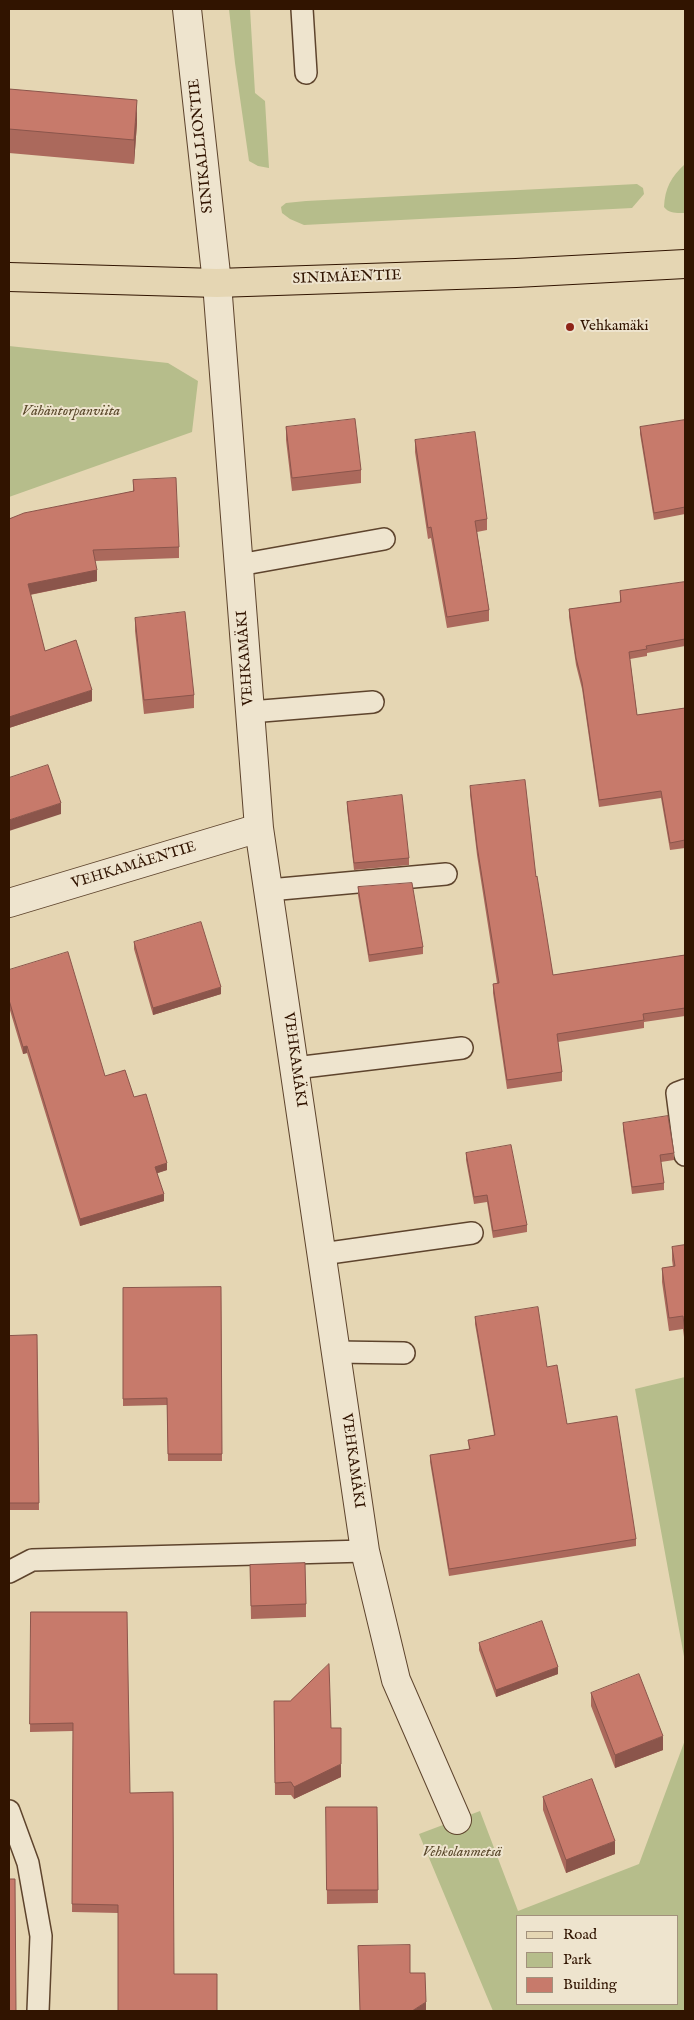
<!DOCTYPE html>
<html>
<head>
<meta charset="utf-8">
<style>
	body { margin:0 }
	#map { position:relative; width:694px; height:2020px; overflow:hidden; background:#e5d6b3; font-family:"IM FELL English",serif }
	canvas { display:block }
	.frame { position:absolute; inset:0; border:10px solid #311400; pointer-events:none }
	.legend { position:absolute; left:516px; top:1915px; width:162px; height:90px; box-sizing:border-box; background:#eee4ce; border:1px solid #a2917c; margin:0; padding:6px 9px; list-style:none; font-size:15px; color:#311400 }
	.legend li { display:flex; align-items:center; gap:10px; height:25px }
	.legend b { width:25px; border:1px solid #a2917c }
</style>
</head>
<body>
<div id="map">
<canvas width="694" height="2020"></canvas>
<div class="frame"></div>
<ul class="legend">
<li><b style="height:6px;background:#e5d6b3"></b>Road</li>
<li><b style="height:14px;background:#b6bd8b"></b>Park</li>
<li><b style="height:14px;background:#c77a6b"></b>Building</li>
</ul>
</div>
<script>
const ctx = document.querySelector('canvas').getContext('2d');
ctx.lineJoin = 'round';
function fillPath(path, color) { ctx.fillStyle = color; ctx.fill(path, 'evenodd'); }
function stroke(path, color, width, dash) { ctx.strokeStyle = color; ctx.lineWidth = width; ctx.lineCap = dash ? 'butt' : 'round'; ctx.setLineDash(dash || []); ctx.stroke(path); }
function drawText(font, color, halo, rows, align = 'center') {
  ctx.font = font + ' "IM FELL English",serif'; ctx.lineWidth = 4; ctx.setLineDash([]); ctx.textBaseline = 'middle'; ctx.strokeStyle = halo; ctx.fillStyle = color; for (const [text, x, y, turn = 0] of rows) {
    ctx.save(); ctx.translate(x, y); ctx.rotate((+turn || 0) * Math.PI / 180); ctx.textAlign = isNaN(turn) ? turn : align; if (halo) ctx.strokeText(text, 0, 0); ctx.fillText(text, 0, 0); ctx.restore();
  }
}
fillPath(new Path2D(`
	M229,9h21l5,84 10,8 4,67 -11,-2 -9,-5 -14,-98z
	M685,164v49c-7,0 -16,1 -21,-6 1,-19 7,-30 21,-43z
	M637,184l6,4 1,6 -12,14 -328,17 -14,-6 -8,-6 -1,-6 5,-4 20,-2z
	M9,346l159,17 30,18 -6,51 -183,65z
	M685,1377v285l-50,-273z
	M685,1740v271h-192l-74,-177 61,-23 38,100 121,-47zM518,1916h160v88h-160z`), '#b6bd8b');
const service = new Path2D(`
	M302,9l4,64
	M239,565l145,-26
	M250,712l123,-10
	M269,890l177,-16
	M295,1068l167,-20
	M685,1090l-8,3 8,62
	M322,1254l150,-21
	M336,1352l68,1
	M9,1572l23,-12 333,-9
	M9,1811l19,52 13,73 -3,75`);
const minor = new Path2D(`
	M187,9l30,274 42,545 106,723 31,129 61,140
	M9,903l250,-75`);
const primary = new Path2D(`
	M9,277l208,6 299,-10 169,-9`);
stroke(service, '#5e442d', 24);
stroke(minor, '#5e442d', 30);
stroke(primary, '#311400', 30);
stroke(service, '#eee4ce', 21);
stroke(minor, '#eee4ce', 28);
stroke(primary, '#e5d6b3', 28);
fillPath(new Path2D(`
	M9,89l128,34 -3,41 -125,-11z
	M685,420v94l-31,6 -14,-86v-7z
	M286,427l75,43v13l-69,8 -6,-51z
	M415,440l72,79v11l-10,2 12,78v11l-42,7 -16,-90 -3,1 -13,-87z
	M133,480l46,67v11l-84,3 2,20 -67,14 15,56 47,50 -83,27v-209l124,-28z
	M685,582v64l-38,7v3l-17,3 7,56 48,-7v140l-15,2 -9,-52 -62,9 -17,-118 -6,-24 -7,-48v-8l51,-7v-11z
	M135,618l59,77v13l-50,6 -9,-83z
	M470,786l66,91 17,98 132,-20v61l-41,6v6l-86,14 4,30v9l-55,8 -14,-96v-9l4,-1 -20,-128 -7,-60z
	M347,802l62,56v7l-55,5 -7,-61z
	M358,887l65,60v7l-54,8 -11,-67z
	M134,942l87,52 -68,21 -19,-66z
	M9,970l96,106 29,21 33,73 -10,3 7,28 -84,25 -53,-173 -4,1 -14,-47z
	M623,1123l51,30v7l-13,2 3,21v7l-32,4 -9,-64z
	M466,1153l61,72v7l-34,6 -6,-36 -13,2 -8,-44z
	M685,1245v100l-2,-16 -14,2 -7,-49v-14l11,-1 -1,-7v-13z
	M221,1287l1,174h-54l-1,-56 -44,1v-118z
	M475,1317l72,50 20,57 69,115v7l-187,30 -19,-114v-7l39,-6 -1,-9 26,-5 -19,-111z
	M37,1335l2,175h-30v-174z
	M250,1565l56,39v13l-55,2z
	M31,1612h96l-9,301 -46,-1 1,-181 -43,1z
	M479,1643l79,31 -62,23 -17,-47z
	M591,1693l72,57 -48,18 -24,-62z
	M274,1701l57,27 10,49 -47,22 -3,-4h-16z
	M543,1797l72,57 -49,19 -23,-63z
	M326,1807h51l1,96 -51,1z`), '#ab695c');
fillPath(new Path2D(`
	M137,100v23l-3,41v-24z
	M97,570v11l-69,14v-11z
	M92,690v11l-83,27v-11z
	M61,803v11l-52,17v-11z
	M221,987v7l-68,21v-7z
	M27,1046v7l-4,1v-7z
	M167,1163v7l-12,4v-7z
	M164,1194v7l-84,25v-7z
	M558,1667v7l-62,23v-7z
	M663,1736v14l-48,18v-13z
	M341,1764v13l-47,22v-12z
	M615,1841v13l-49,19v-13z
	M426,2002v9h-14z`), '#8b554b');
const building = new Path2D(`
	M9,89l128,11 -3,40 -125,-11z
	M355,419l6,51 -69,8 -6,-51z
	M685,420v87l-31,6 -14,-86z
	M475,432l12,87 -12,2 14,89 -42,7 -16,-90 -3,1 -13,-88z
	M176,478l3,69 -86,3 4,20 -69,14 17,67 31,-11 16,50 -83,27v-198l15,-6 110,-22 -1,-11z
	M685,582v57l-39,7 1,3 -18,3 8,63 48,-7v132l-15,3 -9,-52 -62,9 -17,-118 -6,-24 -7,-49 52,-7 -1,-11z
	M185,612l9,83 -50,5 -9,-82z
	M48,765l13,38 -52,17v-42z
	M525,780l11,97 1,-1 16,99 132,-20v53l-42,6 1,6 -87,14 5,38 -55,8 -14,-96 6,-1 -22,-137 -7,-60z
	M402,795l7,63 -55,5 -7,-61z
	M412,883l11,64 -54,8 -11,-68z
	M201,922l20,65 -68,21 -19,-66z
	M68,952l37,124 20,-6 9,27 12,-3 21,69 -12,4 9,27 -84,25 -53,-173 -4,1 -14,-47v-30z
	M668,1116l6,37 -14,2 4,28 -32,4 -9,-64z
	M511,1145l16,80 -34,6 -6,-36 -13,2 -8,-44z
	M685,1245v87l-2,-16 -14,2 -7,-50 13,-2 -3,-19z
	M221,1287l1,167h-54l-1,-56 -44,1v-111z
	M538,1307l9,60 10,-2 10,59 50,-8 19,123 -187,30 -19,-114 40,-6 -2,-9 27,-5 -20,-118z
	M37,1335l2,168h-30v-167z
	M305,1563l1,41 -55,2 -1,-41z
	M31,1612h96l3,181 43,-1 1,182h43v37h-99v-106l-46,-1 1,-181 -43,1z
	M542,1621l16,46 -62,23 -17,-47z
	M329,1664l2,64h10v36l-47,23 -3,-5 -16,1 -1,-82h16z
	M639,1674l24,62 -48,19 -24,-62z
	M592,1779l23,62 -49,19 -23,-63z
	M326,1807h51l1,83h-51z
	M9,1879h6l1,132h-7z
	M410,1945v28h15l1,29 -14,9h-52l-2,-65z`);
fillPath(building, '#c77a6b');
stroke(building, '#8b554b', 1);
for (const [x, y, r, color] of [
	[570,327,5,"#8f2418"]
]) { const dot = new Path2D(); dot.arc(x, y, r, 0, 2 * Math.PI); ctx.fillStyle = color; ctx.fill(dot); stroke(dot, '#eee4ce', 2); }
drawText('15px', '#311400', '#eee4ce', [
	["SINIKALLIONTIE",202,146,-96],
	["SINIMÄENTIE",347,278,-2],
	["VEHKAMÄKI",246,658,-94],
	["VEHKAMÄENTIE",134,866,-17],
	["VEHKAMÄKI",294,1060,82],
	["VEHKAMÄKI",352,1461,82]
]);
drawText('15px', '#311400', '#eee4ce', [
	["Vehkamäki",580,327]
], 'left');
drawText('italic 15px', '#59472a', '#eee4ce', [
	["Vähäntorpanviita",71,412],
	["Vehkolanmetsä",462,1853]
]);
</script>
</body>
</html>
